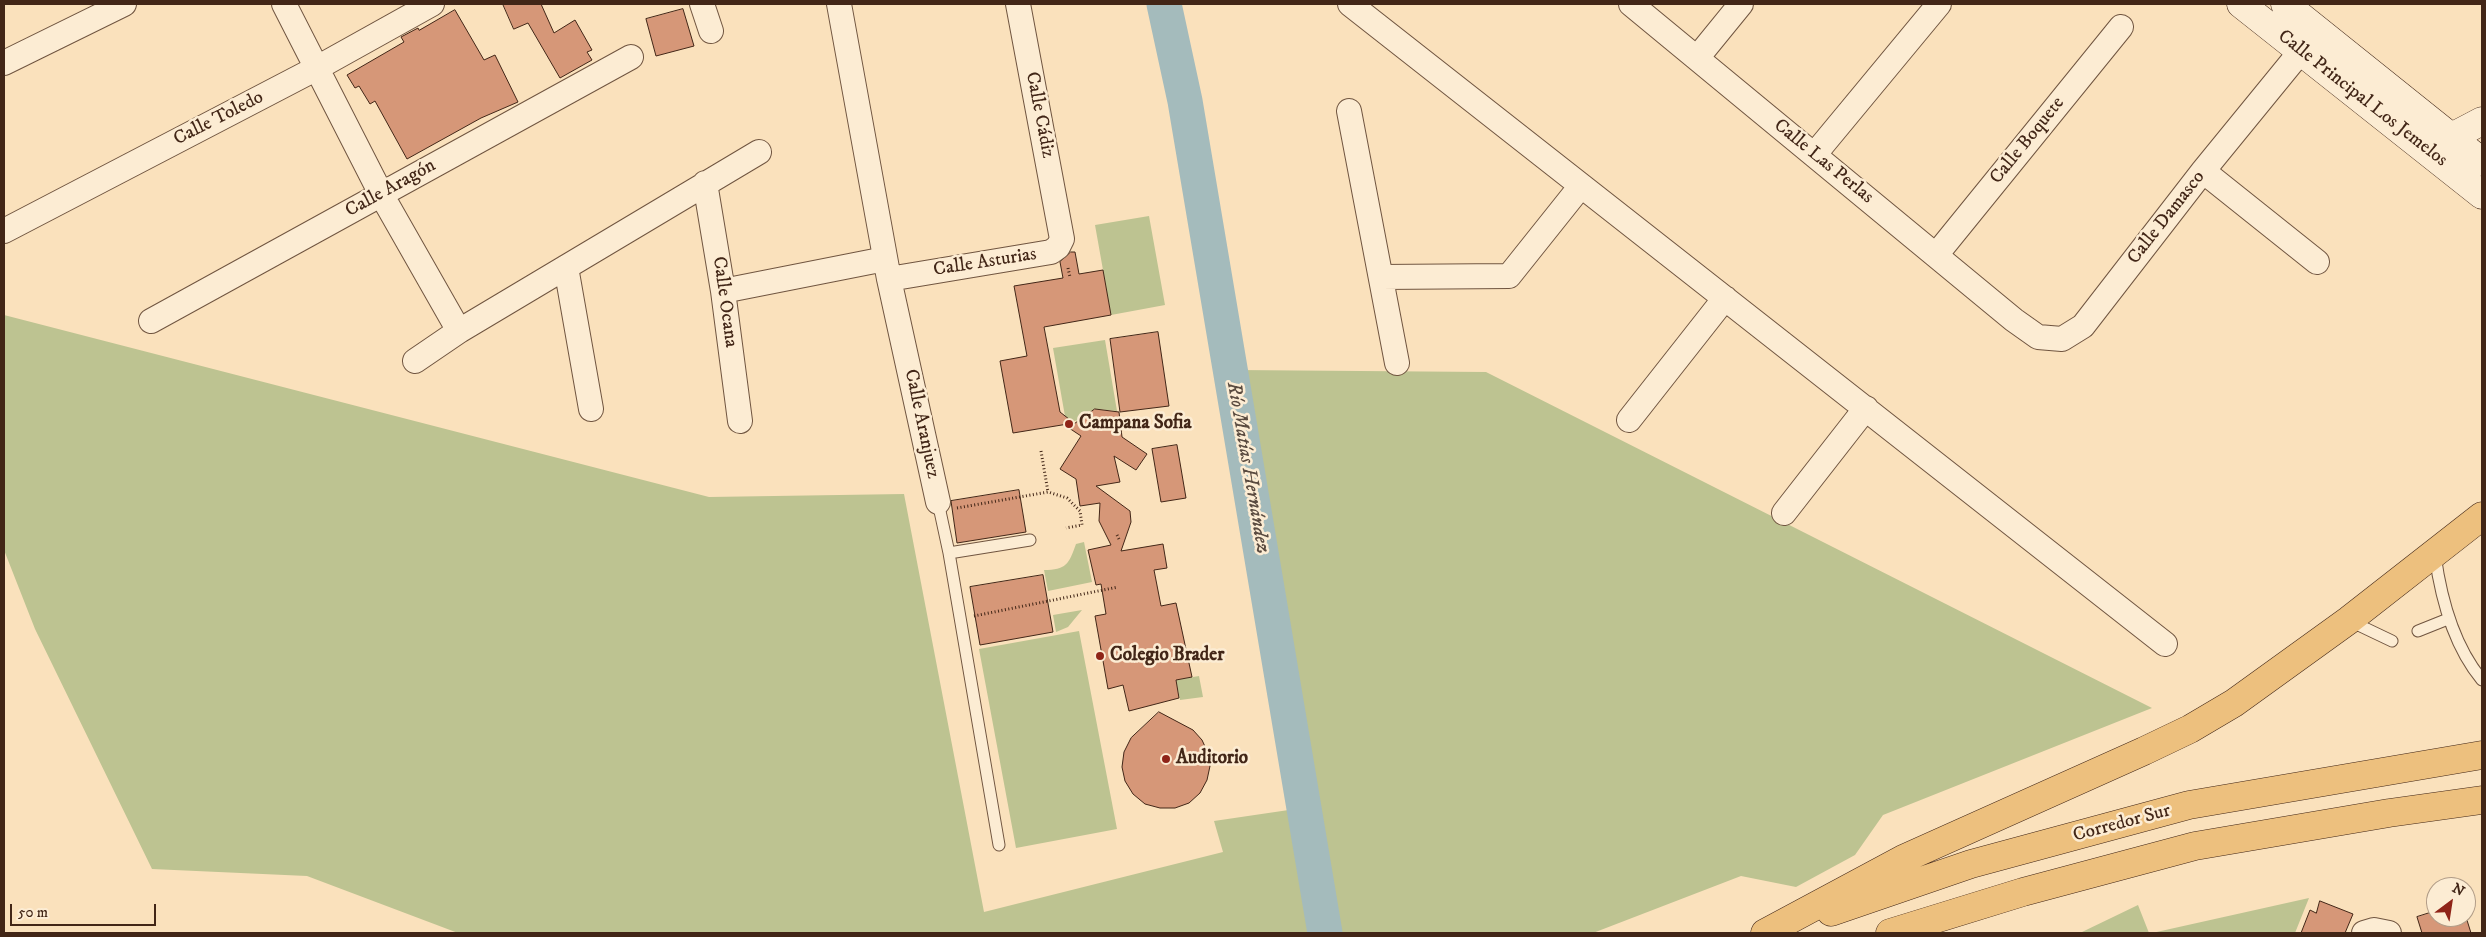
<!DOCTYPE html>
<html>
<head>
<meta charset="utf-8">
<style>
	body { margin:0 }
	#map { position:relative; width:2486px; height:937px; overflow:hidden; background:#fae1bc; font-family:"IM FELL DW Pica",serif }
	canvas { display:block }
	.frame { position:absolute; inset:0; border:5px solid #422617; pointer-events:none }
	.north { position:absolute; left:2426px; top:877px; width:50px; height:50px; box-sizing:border-box; background:#fcecd3; border:1px solid #b29d88; border-radius:50%; rotate:31deg; font-size:14px; font-weight:700; line-height:20px; text-align:center; color:#422617 }
	.north::after { content:''; display:block; margin:auto; width:18px; height:22px; background:#8f2418; clip-path:polygon(50% 0,100% 100%,50% 72%,0 100%) }
	.scale { position:absolute; left:10px; top:904px; width:146px; height:22px; box-sizing:border-box; border:2px solid #422617; border-top:0; padding-left:6px; font-size:15px; line-height:18px; white-space:nowrap; color:#422617; -webkit-text-stroke:4px #fcecd3; paint-order:stroke }
</style>
</head>
<body>
<div id="map">
<canvas width="2486" height="937"></canvas>
<div class="frame"></div>
<div class="north">N</div>
<div class="scale">50 m</div>
</div>
<script>
const ctx = document.querySelector('canvas').getContext('2d');
ctx.lineJoin = 'round';
function fillPath(path, color) { ctx.fillStyle = color; ctx.fill(path, 'evenodd'); }
function stroke(path, color, width, dash) { ctx.strokeStyle = color; ctx.lineWidth = width; ctx.lineCap = dash ? 'butt' : 'round'; ctx.setLineDash(dash || []); ctx.stroke(path); }
function drawText(font, color, halo, rows, align = 'center') {
  ctx.font = font + ' "IM FELL DW Pica",serif'; ctx.lineWidth = 5; ctx.setLineDash([]); ctx.textBaseline = 'middle'; ctx.strokeStyle = halo; ctx.fillStyle = color; for (const [text, x, y, turn = 0] of rows) {
    ctx.save(); ctx.translate(x, y); ctx.rotate((+turn || 0) * Math.PI / 180); ctx.textAlign = isNaN(turn) ? turn : align; if (halo) ctx.strokeText(text, 0, 0); ctx.fillText(text, 0, 0); ctx.restore();
  }
}
fillPath(new Path2D(`
	M1149,216l16,89 -54,10 -16,-90z
	M4,315l705,182 195,-3 80,418 239,-60 -9,-31 95,-14 -74,-437 251,2 666,336 -269,107 -28,40 -59,32 -55,-11 -148,57h-1135l-151,-57 -155,-7 -117,-240 -31,-79z
	M1105,340l12,71 -22,-2 -7,3 -7,8 -15,2 -13,-74z
	M1084,542l8,40 -44,9 -4,-21c22,0 25,-6 32,-26z
	M1082,610l-14,17 -12,5 -3,-17z
	M1079,631l38,198 -101,19 -37,-199z
	M1199,676l4,21 -23,3 -4,-20z
	M2309,898l-14,35h-143z
	M2138,905l11,28h-153l86,-1z`), '#bdc391');
stroke(new Path2D(`
	M1164,4l21,97 140,832`), '#a4bbbc', 35);
const building = new Path2D(`
	M503,4h38l13,29 21,-13 17,30 -5,2 5,8 -32,18 -32,-55 -14,6z
	M683,9l11,37 -38,10 -10,-37z
	M455,10l29,50 11,-5 23,47 -37,16 -74,41 -32,-58 -5,3 -11,-18 -4,2 -8,-13 57,-33 -3,-5 17,-9 1,2z
	M1071,252h4l4,22 24,-4 8,45 -67,12 16,85 14,11 -61,10 -13,-72 27,-5 -13,-70 49,-8 -3,-16z
	M1158,332l11,74 -49,6 -10,-73z
	M1095,409l24,3 3,25 25,17 -11,16 -22,-14 6,26 -24,4 34,25 1,11 -10,29 42,-7 4,24 -13,2 7,36 15,-3 16,74 -16,3 3,18 -50,13 -6,-26 -15,4 -13,-73 11,-2 -5,-30 -5,1 -8,-35 23,-5 -12,-24 1,-18 -20,3 -4,-27 -16,-10 21,-33 -12,-8z
	M1177,445l9,53 -25,4 -9,-53z
	M1019,490l7,42 -69,11 -6,-42z
	M1043,575l10,57 -73,13 -10,-58z
	M1159,712l34,18 9,10 6,13 2,13 -3,14 -7,13 -11,10 -14,5h-15l-15,-4 -12,-10 -8,-13 -3,-14 2,-15 7,-14z
	M2320,901l33,13 -8,19h-44l9,-23 6,3z
	M2436,911v6h30l5,16h-49l-5,-16z`);
fillPath(building, '#d69778');
stroke(building, '#422617', 1);
const lane = new Path2D(`
	M938,502l11,51 50,292
	M949,553l81,-13
	M2435,555c6,44 18,90 47,125
	M2350,621l42,20
	M2418,631l30,-12`);
const street = new Path2D(`
	M284,4l97,190 78,137
	M702,4l9,27
	M839,4l50,275 49,223
	M1350,4l815,640
	M1631,4l383,316 24,17 24,2 21,-13 120,-155 98,-120
	M1697,58l44,-54
	M4,63l120,-59
	M1349,111l48,252
	M1814,155l125,-151
	M2203,171l114,91
	M705,183l18,108 17,130
	M4,231l313,-163 115,-64
	M1936,255l185,-228
	M566,267l25,142
	M1381,277l128,-1 71,-89
	M889,279l162,-27 7,-5 4,-8 -44,-235
	M723,291l162,-32
	M151,321l480,-264
	M415,361l44,-30 300,-179
	M1629,420l96,-122
	M1784,513l82,-105
	M2364,933l10,-3 15,3`);
const secondary = new Path2D(`
	M2241,4l241,191
	M2285,4l197,158
	M2443,149l1,-8 38,-20`);
const highway = new Path2D(`
	M1831,912l140,-48 218,-59 293,-50
	M1765,933l138,-74 241,-108 46,-22 44,-26 115,-83 133,-104
	M1890,933l133,-41 172,-46 194,-33 93,-13`);
stroke(lane, '#705540', 13);
stroke(street, '#705540', 26);
stroke(secondary, '#422617', 29);
stroke(highway, '#422617', 29);
stroke(new Path2D(`
	M1068,268l2,9
	M1041,451l7,41
	M957,508l91,-16 19,6 13,13 2,14 -16,3
	M1117,535l3,6
	M974,616l144,-29`), '#422617', 3, [1, 2.5]);
stroke(lane, '#fcecd3', 11);
stroke(street, '#fcecd3', 24);
stroke(secondary, '#fcecd3', 28);
stroke(highway, '#edc07e', 28);
for (const [x, y, r, color] of [
	[1069,424,5,"#8f2418"],
	[1100,656,5,"#8f2418"],
	[1166,759,5,"#8f2418"]
]) { const dot = new Path2D(); dot.arc(x, y, r, 0, 2 * Math.PI); ctx.fillStyle = color; ctx.fill(dot); stroke(dot, '#fcecd3', 2); }
drawText('19px', '#422617', '#fcecd3', [
	["Calle Principal Los Jemelos",2362,99,38],
	["Calle Cádiz",1039,115,79],
	["Calle Toledo",219,119,-27],
	["Calle Boquete",2028,141,-51],
	["Calle Las Perlas",1823,162,39],
	["Calle Aragón",391,189,-29],
	["Calle Damasco",2167,218,-52],
	["Calle Asturias",985,263,-9],
	["Calle Ocana",724,302,82],
	["Calle Aranjuez",921,424,78],
	["Corredor Sur",2122,824,-15]
]);
drawText('bold 19px', '#422617', '#fcecd3', [
	["Campana Sofia",1079,424],
	["Colegio Brader",1110,656],
	["Auditorio",1176,759]
], 'left');
drawText('italic 20px', '#5a4b40', '#fcecd3', [
	["Río Matías Hernández",1247,468,80]
]);
</script>
</body>
</html>
